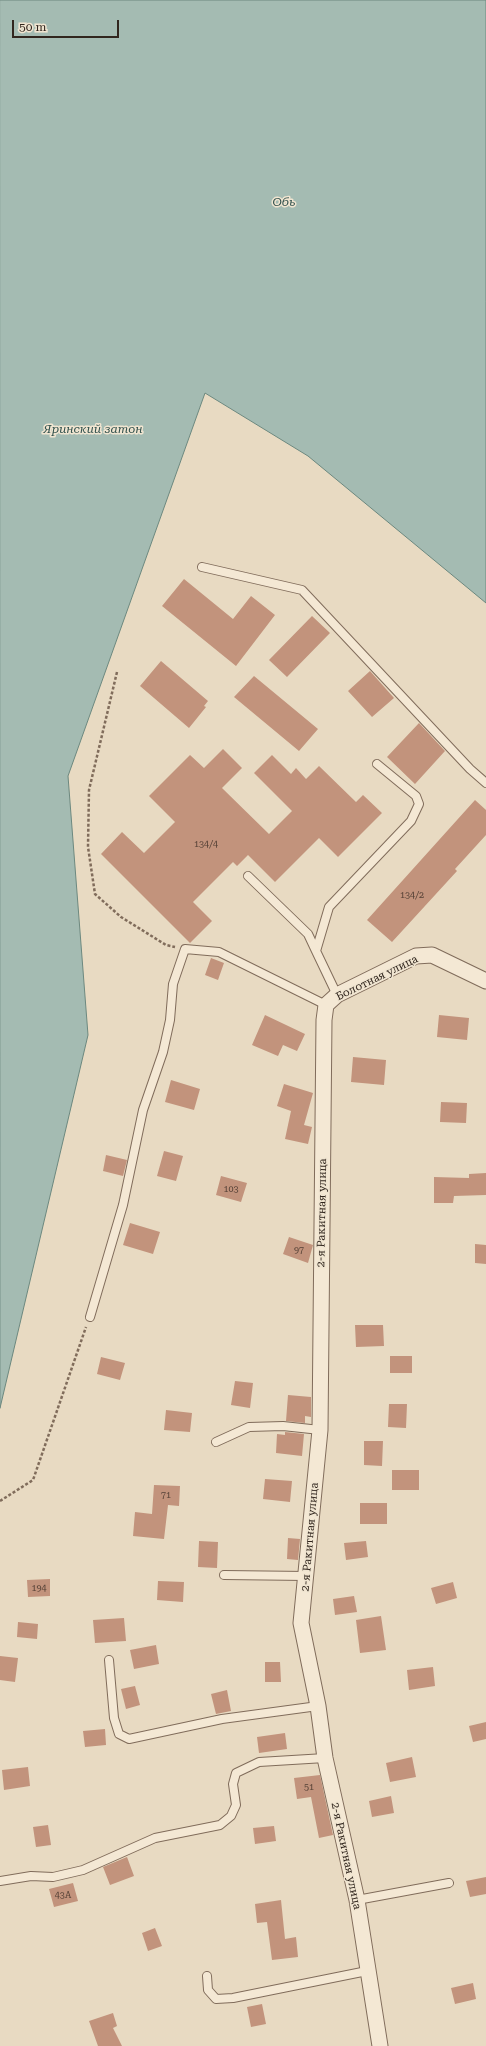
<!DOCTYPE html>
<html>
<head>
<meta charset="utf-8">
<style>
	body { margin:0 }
	#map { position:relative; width:486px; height:2046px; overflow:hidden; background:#e8dac2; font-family:"Roboto Serif",serif }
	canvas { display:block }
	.scale { position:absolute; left:12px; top:20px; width:107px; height:18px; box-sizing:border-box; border:2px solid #31261e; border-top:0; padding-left:5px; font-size:12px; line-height:14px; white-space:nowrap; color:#31261e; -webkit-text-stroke:3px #f0e5d1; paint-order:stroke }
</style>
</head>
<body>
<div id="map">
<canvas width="486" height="2046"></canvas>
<div class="scale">50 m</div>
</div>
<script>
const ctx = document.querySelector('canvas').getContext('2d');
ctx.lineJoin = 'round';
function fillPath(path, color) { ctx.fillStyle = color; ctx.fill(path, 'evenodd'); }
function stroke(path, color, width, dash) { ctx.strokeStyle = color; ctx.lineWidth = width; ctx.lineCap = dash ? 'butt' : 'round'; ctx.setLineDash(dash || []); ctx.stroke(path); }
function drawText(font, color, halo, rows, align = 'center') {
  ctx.font = font + ' "Roboto Serif",serif'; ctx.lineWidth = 3; ctx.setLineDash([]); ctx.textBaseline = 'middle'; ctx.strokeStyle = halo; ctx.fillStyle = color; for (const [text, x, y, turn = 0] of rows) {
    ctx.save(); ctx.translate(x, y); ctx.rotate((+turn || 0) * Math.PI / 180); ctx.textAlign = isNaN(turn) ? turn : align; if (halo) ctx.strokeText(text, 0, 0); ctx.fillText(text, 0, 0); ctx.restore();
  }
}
const water = new Path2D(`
	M0,0h486v603l-178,-147 -103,-63 -137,383 20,259 -88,373z`);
fillPath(water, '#a4bbb2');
stroke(water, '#6c887f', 1);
fillPath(new Path2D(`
	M184,579l49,40 18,-23 24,19 -39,51 -74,-60z
	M312,616l18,17 -43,44 -18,-17z
	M161,661l47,40 -4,5 2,1 -17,21 -49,-42z
	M370,671l24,27 -22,19 -24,-26z
	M254,676l64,53 -19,22 -65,-54z
	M419,723l26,28 -30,33 -28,-27z
	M223,749l19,19 -20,20 47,46 23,-23 -38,-38 18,-18 19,19 5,-6 10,11 13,-13 37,36 7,-7 19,18 -44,44 -19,-19 -44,44 -27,-27 -11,11 -4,-4 -40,40 19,19 -22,22 -89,-89 21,-22 22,21 31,-31 -26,-26 41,-41 14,13z
	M475,800l11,10v25l-31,34 2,2 -65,71 -25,-22z
	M211,958l13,5 -6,17 -13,-5z
	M265,1015l40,19 -8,17 -14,-6 -5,11 -26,-11z
	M439,1015l30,3 -2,22 -30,-3z
	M353,1057l33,3 -2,25 -33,-3z
	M171,1080l29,9 -6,21 -29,-8z
	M284,1084l29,9 -9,32 8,2 -4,17 -23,-5 6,-28 -14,-5z
	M441,1102l26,1 -1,20 -26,-1z
	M164,1151l19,5 -7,25 -19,-5z
	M106,1155l21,5 -4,16 -20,-5z
	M486,1173v22l-32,1 -1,7h-19v-26l35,1v-4z
	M221,1176l26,7 -6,19 -25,-7z
	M130,1223l30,9 -7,22 -30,-9z
	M289,1237l24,8 -5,18 -25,-9z
	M475,1244l11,1v19l-11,-1z
	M355,1325h28l1,21 -28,1z
	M390,1356h22v17h-22z
	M101,1357l24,6 -5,17 -23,-6z
	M235,1381l18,2 -3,25 -19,-3z
	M288,1395l23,2v20l-6,-1v7l-19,-2z
	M389,1404h18l-1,24 -18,-1z
	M166,1410l26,3 -2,19 -26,-2z
	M285,1432l19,2 -2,22 -26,-3 1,-19 8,1z
	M364,1441h19l-1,25 -18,-1z
	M392,1470h27v20h-27z
	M265,1479l27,2 -2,21 -27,-3z
	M154,1485l26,1 -1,20 -11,-1 -4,34 -31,-3 2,-24 17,2z
	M360,1503h27v21h-27z
	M288,1538l12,1 -2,21 -11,-1z
	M199,1541l19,1 -1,26 -19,-1z
	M366,1541l2,16 -22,3 -2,-17z
	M50,1579v17l-22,1 -1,-17z
	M158,1581l26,1 -1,20 -26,-2z
	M453,1582l4,16 -21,6 -5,-16z
	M354,1596l3,16 -22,3 -2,-16z
	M381,1616l5,34 -26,3 -4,-33z
	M124,1618l2,23 -31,2 -2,-23z
	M18,1622l20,2 -1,15 -20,-2z
	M156,1645l3,19 -25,5 -4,-19z
	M0,1656l18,2 -3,24 -15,-2z
	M265,1662h15l1,20h-16z
	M433,1667l2,19 -26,4 -2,-20z
	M135,1686l5,19 -14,4 -5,-20z
	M227,1690l4,21 -15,3 -5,-20z
	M486,1722v17l-13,3 -4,-16z
	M105,1729l1,16 -21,2 -2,-16z
	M285,1733l2,16 -28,4 -2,-16z
	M412,1757l4,20 -26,5 -4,-19z
	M28,1767l2,19 -26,4 -2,-20z
	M320,1775l13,60 -14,3 -8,-41 -14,2 -3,-21z
	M391,1796l3,17 -22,4 -3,-16z
	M48,1825l3,20 -15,2 -3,-20z
	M274,1826l2,15 -21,3 -2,-16z
	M127,1857l7,19 -24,9 -7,-18z
	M486,1877v17l-16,3 -4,-16z
	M73,1883l5,18 -24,6 -5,-18z
	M281,1900l4,39 11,-2 2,20 -26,3 -5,-38 -10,1 -2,-19z
	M155,1928l7,18 -14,5 -6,-18z
	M473,1983l3,16 -21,5 -4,-16z
	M262,2004l4,20 -15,3 -4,-20z
	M113,2013l4,13 -4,2 9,18h-24l-9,-25z`), '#c2937c');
const service = new Path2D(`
	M202,567l100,23 168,179 16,14
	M248,876l60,58 8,17
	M337,995l-21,-44 13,-44 82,-86 8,-17 -3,-8 -39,-32
	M90,1317l33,-112 20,-95 20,-58 7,-32 3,-36 12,-35 34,3 107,53
	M216,1442l33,-15 34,-1 37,4
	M224,1575l82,1
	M109,1660l5,58 5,16 10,5 93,-20 96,-13
	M0,1881l31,-5 22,1 30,-7 72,-32 65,-13 11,-9 5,-11 -3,-21 3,-11 23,-11 66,-4
	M357,1900l92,-17
	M207,1976l1,14 8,9 17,-1 134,-27`);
const minor = new Path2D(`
	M380,2046l-23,-146 -32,-142 -7,-52 -17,-83 19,-193 4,-410 2,-15 11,-10 79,-39 16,-1 54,26`);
stroke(service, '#806c5b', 10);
stroke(minor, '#806c5b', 17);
stroke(new Path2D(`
	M117,672l-28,118 -1,57 7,47 26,23 45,28 9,2
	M0,1501l33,-21 53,-153`), '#806c5b', 2.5, [3, 2]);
stroke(service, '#f4e8d4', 8);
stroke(minor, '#f4e8d4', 15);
drawText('9px', '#554136', null, [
	["134/4",206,844],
	["134/2",412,895],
	["103",231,1189],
	["97",299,1250],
	["71",166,1495],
	["194",39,1588],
	["51",309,1787],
	["43А",63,1895]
]);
drawText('11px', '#31261e', '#f0e5d1', [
	["Болотная улица",377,978,-26],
	["2-я Ракитная улица",322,1213,-89],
	["2-я Ракитная улица",310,1537,-85],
	["2-я Ракитная улица",346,1856,78]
]);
drawText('italic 12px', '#2f4f4b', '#f0e5d1', [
	["Обь",284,202],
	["Яринский затон",93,429]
]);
</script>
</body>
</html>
